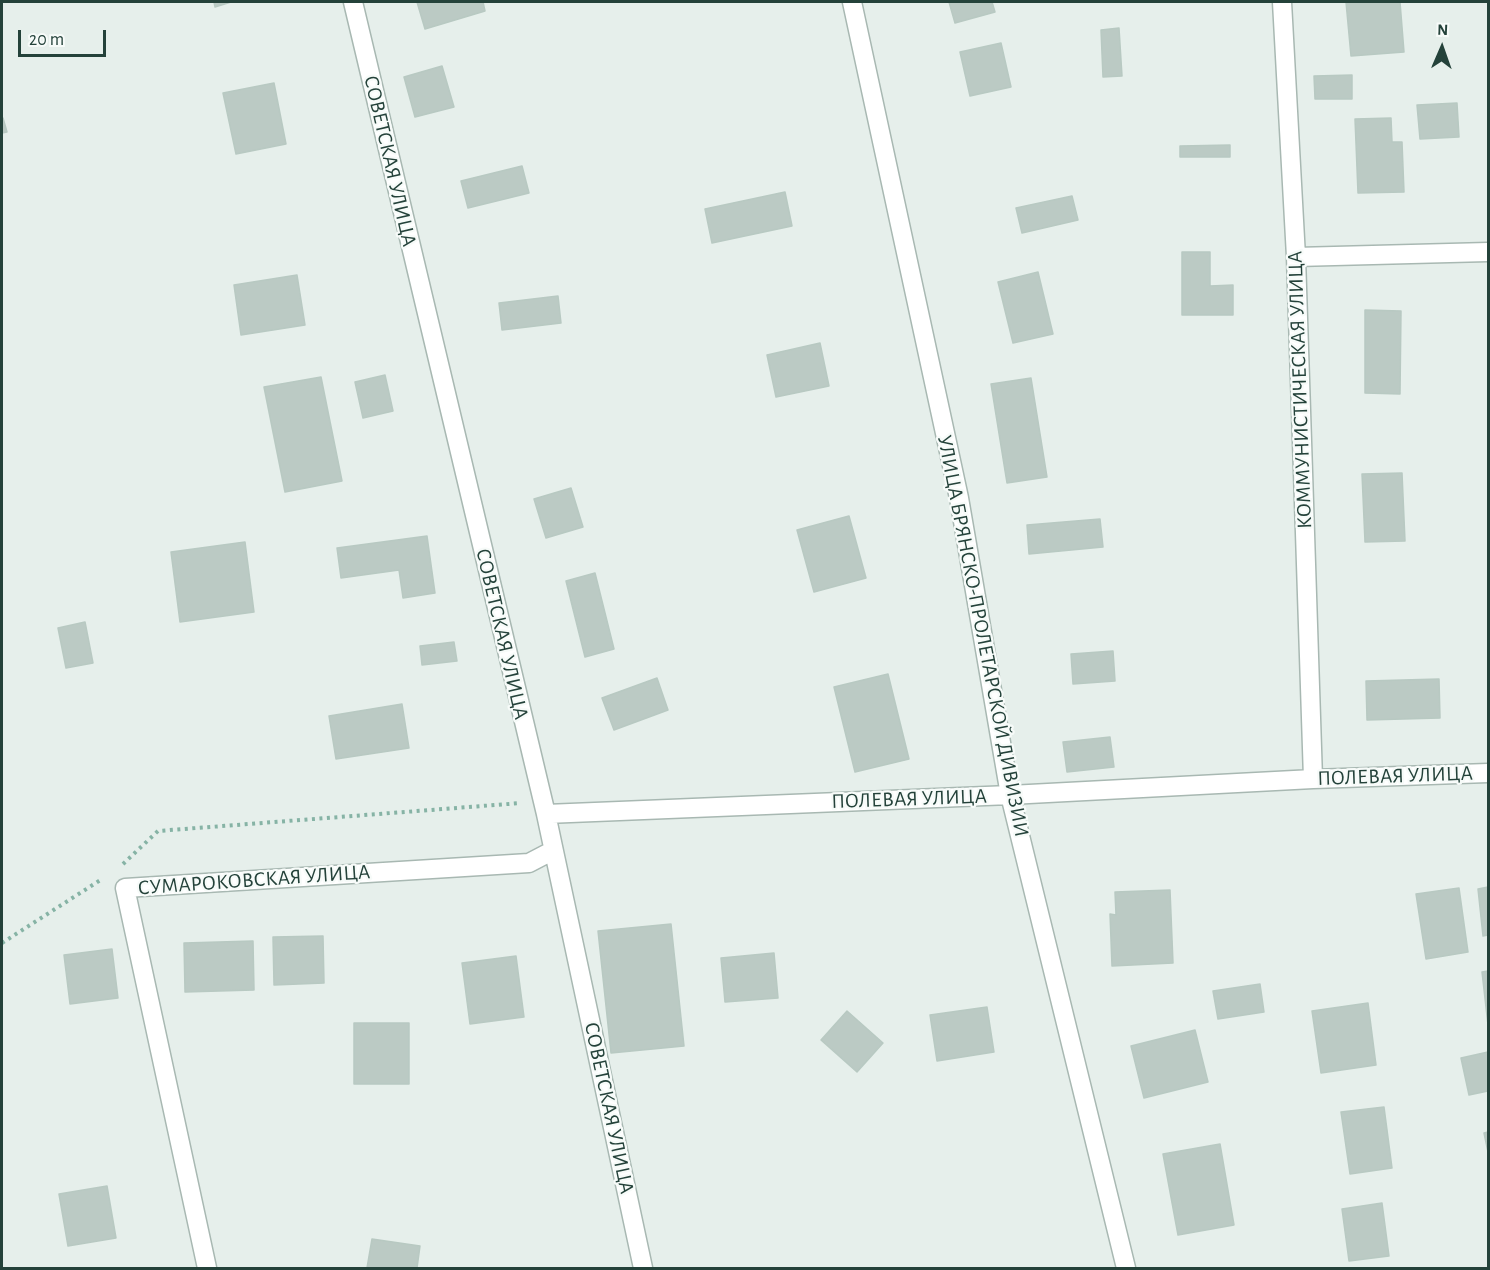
<!DOCTYPE html>
<html>
<head>
<meta charset="utf-8">
<style>
	body { margin:0 }
	#map { position:relative; width:1490px; height:1270px; overflow:hidden; background:#e6efeb; font-family:"Alegreya Sans",sans-serif }
	canvas { display:block }
	.frame { position:absolute; inset:0; border:3px solid #24423a; pointer-events:none }
	.north { position:absolute; left:1412px; top:18px; width:60px; height:60px; -webkit-text-stroke:4px #f7fbf9; paint-order:stroke; rotate:2deg; font-size:16px; font-weight:700; line-height:24px; text-align:center; color:#24423a }
	.north::after { content:''; display:block; margin:auto; width:21px; height:27px; background:#24423a; clip-path:polygon(50% 0,100% 100%,50% 72%,0 100%) }
	.scale { position:absolute; left:18px; top:30px; width:88px; height:27px; box-sizing:border-box; border:3px solid #24423a; border-top:0; padding-left:8px; font-size:18px; line-height:21px; white-space:nowrap; color:#24423a; -webkit-text-stroke:4px #f7fbf9; paint-order:stroke }
</style>
</head>
<body>
<div id="map">
<canvas width="1490" height="1270"></canvas>
<div class="frame"></div>
<div class="north">N</div>
<div class="scale">20 m</div>
</div>
<script>
const ctx = document.querySelector('canvas').getContext('2d');
ctx.lineJoin = 'round';
function fillPath(path, color) { ctx.fillStyle = color; ctx.fill(path, 'evenodd'); }
function stroke(path, color, width, dash) { ctx.strokeStyle = color; ctx.lineWidth = width; ctx.lineCap = dash ? 'butt' : 'round'; ctx.setLineDash(dash || []); ctx.stroke(path); }
function drawText(font, color, halo, rows, align = 'center') {
  ctx.font = font + ' "Alegreya Sans",sans-serif'; ctx.lineWidth = 4.5; ctx.setLineDash([]); ctx.textBaseline = 'middle'; ctx.strokeStyle = halo; ctx.fillStyle = color; for (const [text, x, y, turn = 0] of rows) {
    ctx.save(); ctx.translate(x, y); ctx.rotate((+turn || 0) * Math.PI / 180); ctx.textAlign = isNaN(turn) ? turn : align; if (halo) ctx.strokeText(text, 0, 0); ctx.fillText(text, 0, 0); ctx.restore();
  }
}
const building = new Path2D(`
	M214,2h17l-16,5z
	M417,2h66l2,9 -60,18z
	M949,2h43l3,10 -40,11z
	M1346,2h54l4,50 -53,4z
	M1119,28l3,48 -19,1 -2,-47z
	M1001,43l10,44 -41,9 -10,-44z
	M442,66l12,41 -39,10 -11,-40z
	M1352,75v24h-37l-1,-23z
	M274,83l12,61 -50,10 -13,-61z
	M1457,103l2,34 -39,2 -3,-34z
	M3,118l4,14 -5,1v-14z
	M1391,118l1,24h10l2,50 -46,1 -3,-74z
	M1230,145v12h-50v-11z
	M522,166l7,27 -61,15 -7,-27z
	M785,192l7,34 -80,17 -7,-34z
	M1072,196l6,24 -56,13 -6,-25z
	M1182,252h28v34l23,-1v30h-51z
	M1038,272l15,62 -40,9 -15,-61z
	M297,275l8,50 -64,10 -7,-50z
	M558,296l3,27 -59,7 -3,-27z
	M1365,310l36,1 -1,83 -35,-1z
	M820,343l9,43 -53,11 -9,-42z
	M385,375l8,36 -30,7 -8,-36z
	M321,377l21,104 -57,11 -21,-105z
	M1031,378l16,99 -40,6 -16,-99z
	M1402,473l3,68 -40,1 -3,-68z
	M571,488l12,39 -37,11 -12,-39z
	M849,516l17,62 -52,14 -17,-62z
	M1100,519l3,28 -74,7 -2,-29z
	M427,536l8,57 -32,5 -4,-28 -58,8 -4,-30z
	M245,542l9,70 -74,10 -9,-70z
	M595,573l19,76 -29,8 -19,-76z
	M85,622l8,41 -27,5 -8,-40z
	M454,642l3,19 -35,4 -2,-19z
	M1113,651l2,30 -42,3 -2,-30z
	M888,674l21,85 -54,13 -21,-85z
	M657,678l11,32 -54,20 -12,-32z
	M1439,679l1,39 -73,2 -1,-39z
	M402,704l7,44 -73,11 -7,-43z
	M1110,737l4,30 -47,5 -4,-30z
	M1488,887v48l-5,1 -5,-47z
	M1459,888l9,64 -42,7 -10,-65z
	M1170,890l3,73 -61,3 -2,-52 6,1 -1,-23z
	M671,924l13,122 -73,7 -13,-122z
	M323,936l1,47 -50,2 -1,-48z
	M253,941l1,49 -69,2 -1,-49z
	M112,949l6,49 -48,6 -6,-49z
	M774,953l4,45 -53,4 -4,-44z
	M516,956l8,61 -54,7 -8,-61z
	M1488,971v54l-6,-53z
	M1260,984l4,28 -46,7 -5,-28z
	M1368,1003l8,62 -55,8 -9,-62z
	M987,1007l7,45 -57,9 -7,-46z
	M847,1011l36,32 -26,29 -36,-32z
	M354,1023h55v61h-55z
	M1195,1030l13,52 -64,16 -13,-52z
	M1488,1052v39l-19,4 -8,-37z
	M1384,1107l8,61 -42,6 -9,-62z
	M1488,1132v20l-4,-19z
	M1220,1144l14,81 -56,10 -15,-81z
	M107,1186l9,52 -48,8 -9,-52z
	M1382,1203l7,53 -40,5 -7,-52z
	M372,1239l48,7 -3,22h-50z`);
fillPath(building, '#bbcac4');
stroke(building, '#b8c9c2', 1.5);
const minor = new Path2D(`
	M353,2l193,812 97,454
	M852,2l107,496 51,297 116,473
	M1282,2l14,255 17,522
	M1296,257l192,-5
	M546,814l464,-19 303,-16 175,-6
	M207,1268l-82,-380 404,-25 23,-12`);
stroke(minor, '#a8b8b2', 21);
stroke(new Path2D(`
	M123,864l35,-33 363,-28
	M2,943l100,-64`), '#86b3a5', 4, [3, 4.5]);
stroke(minor, '#fff', 18);
drawText('21px', '#24423a', '#f7fbf9', [
	["СОВЕТСКАЯ УЛИЦА",390,161,77],
	["КОММУНИСТИЧЕСКАЯ УЛИЦА",1300,390,-92],
	["СОВЕТСКАЯ УЛИЦА",502,634,77],
	["УЛИЦА БРЯНСКО-ПРОЛЕТАРСКОЙ ДИВИЗИИ",983,636,79],
	["ПОЛЕВАЯ УЛИЦА",1395,776,-2],
	["ПОЛЕВАЯ УЛИЦА",909,799,-2],
	["СУМАРОКОВСКАЯ УЛИЦА",254,880,-4],
	["СОВЕТСКАЯ УЛИЦА",609,1108,78]
]);
</script>
</body>
</html>
